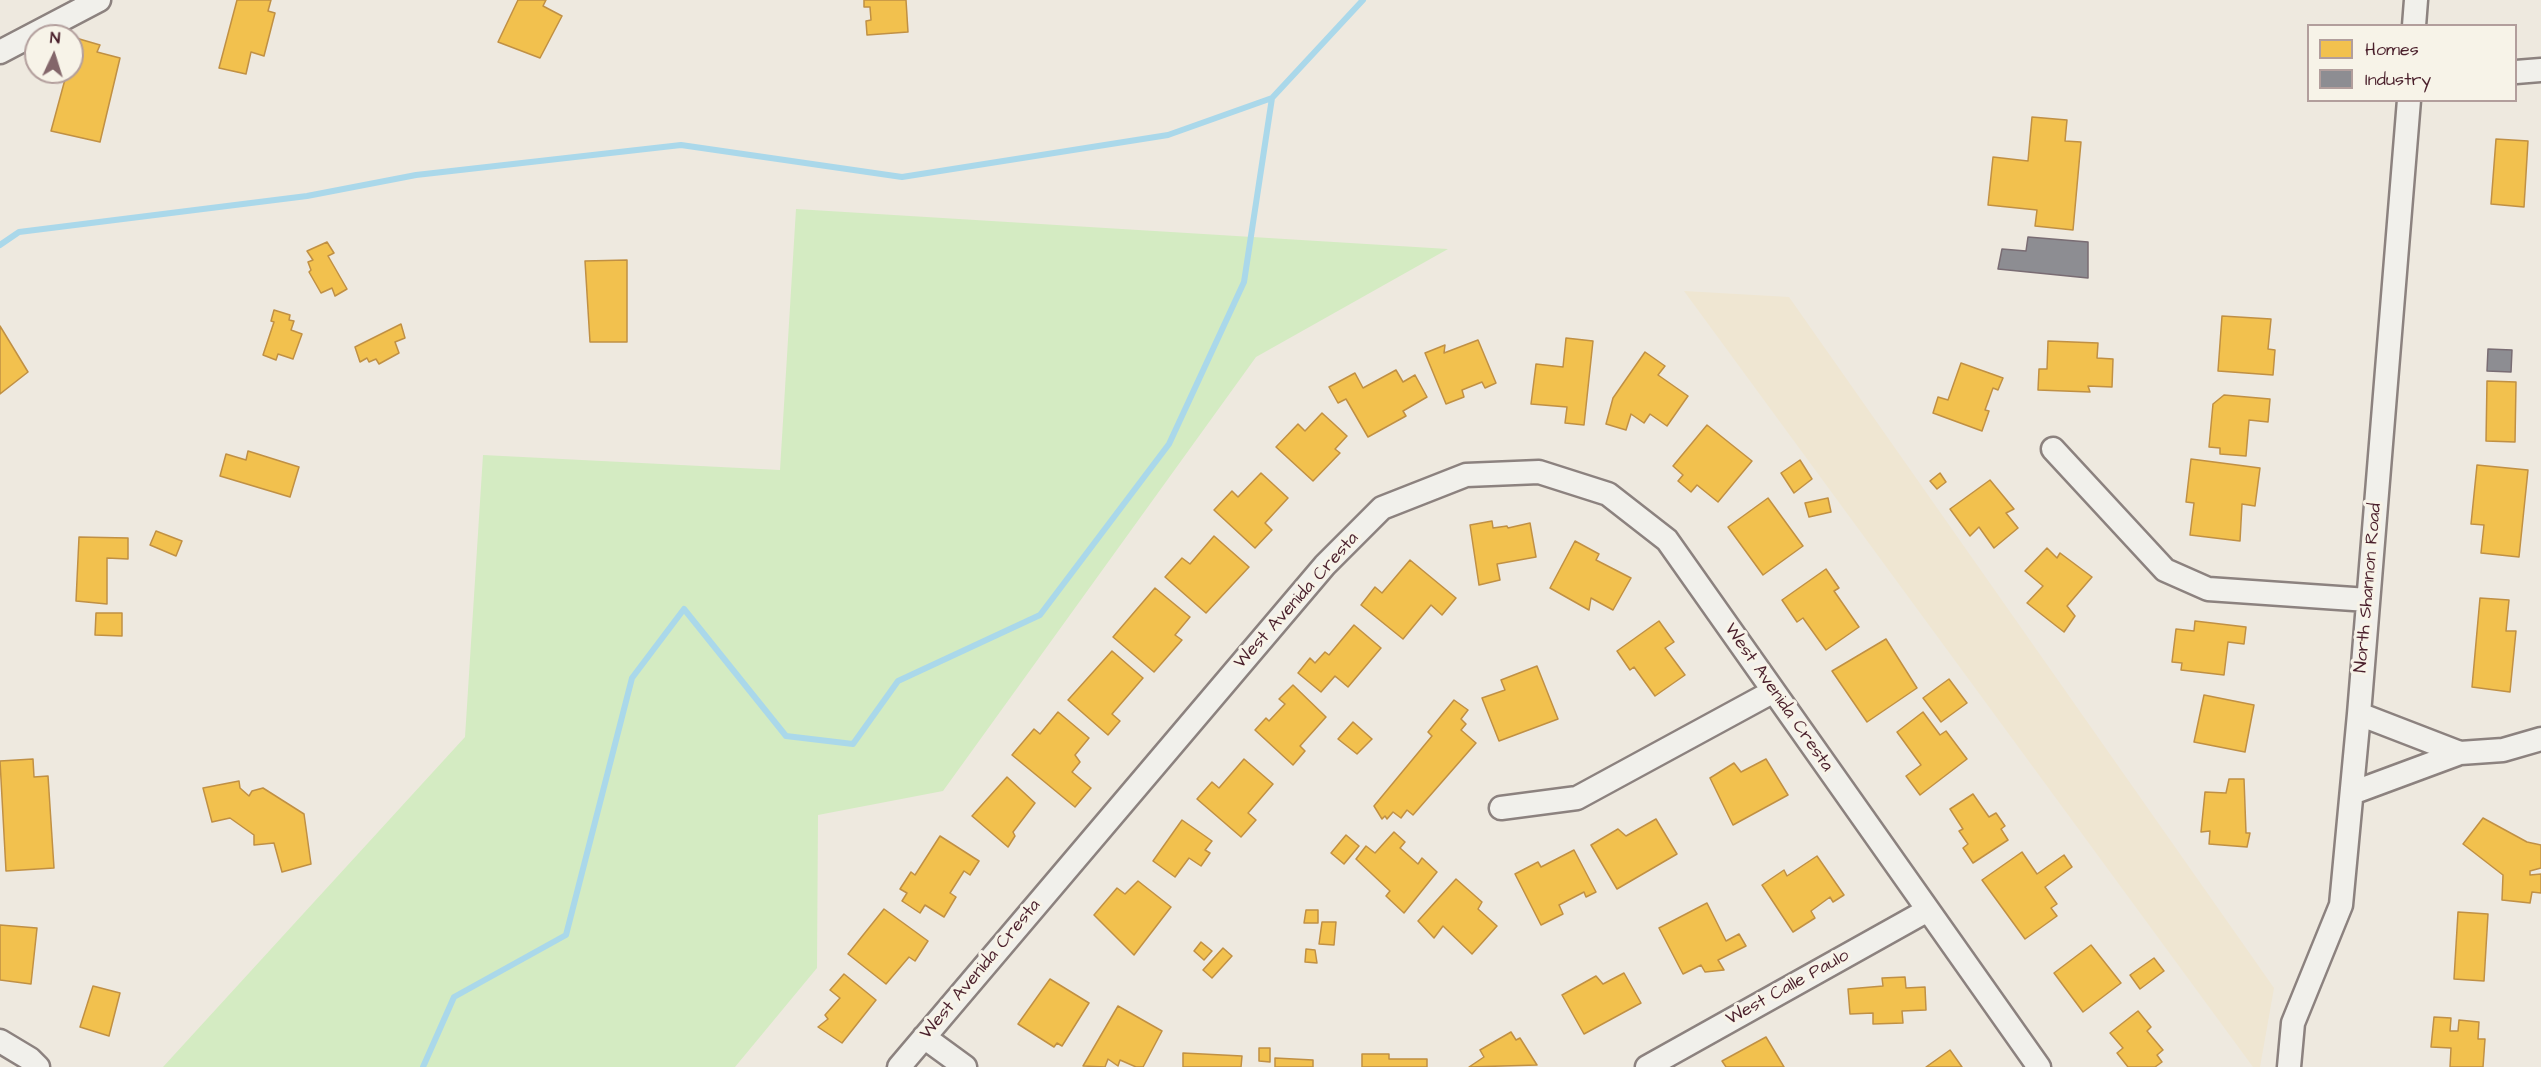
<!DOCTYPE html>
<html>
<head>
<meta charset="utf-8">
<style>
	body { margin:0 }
	#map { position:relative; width:2541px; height:1067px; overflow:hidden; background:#eee9df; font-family:"Architects Daughter",sans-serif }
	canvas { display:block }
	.legend { position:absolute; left:2307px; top:24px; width:210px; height:78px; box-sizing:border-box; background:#f7f3e8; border:2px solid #b29e9c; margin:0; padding:8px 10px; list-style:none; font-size:18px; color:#4a1f2b }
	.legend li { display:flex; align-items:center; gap:12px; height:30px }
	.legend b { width:30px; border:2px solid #b29e9c }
	.north { position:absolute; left:24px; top:24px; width:60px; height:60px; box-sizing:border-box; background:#f7f3e8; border:2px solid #b29e9c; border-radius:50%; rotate:4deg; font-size:16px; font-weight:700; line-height:24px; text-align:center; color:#4a1f2b }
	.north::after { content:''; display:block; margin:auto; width:21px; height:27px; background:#83666a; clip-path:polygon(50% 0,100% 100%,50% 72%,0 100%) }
</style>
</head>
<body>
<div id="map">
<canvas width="2541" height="1067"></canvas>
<ul class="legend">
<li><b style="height:16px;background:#f2c14e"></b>Homes</li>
<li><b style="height:16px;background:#8d8d92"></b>Industry</li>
</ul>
<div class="north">N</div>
</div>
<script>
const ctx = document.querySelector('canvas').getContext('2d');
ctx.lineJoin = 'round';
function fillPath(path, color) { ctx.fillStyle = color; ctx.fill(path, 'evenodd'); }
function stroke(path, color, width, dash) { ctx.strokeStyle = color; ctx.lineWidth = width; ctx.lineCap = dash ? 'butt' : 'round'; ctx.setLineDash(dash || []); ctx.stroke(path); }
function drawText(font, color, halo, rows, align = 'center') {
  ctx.font = font + ' "Architects Daughter",sans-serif'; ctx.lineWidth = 6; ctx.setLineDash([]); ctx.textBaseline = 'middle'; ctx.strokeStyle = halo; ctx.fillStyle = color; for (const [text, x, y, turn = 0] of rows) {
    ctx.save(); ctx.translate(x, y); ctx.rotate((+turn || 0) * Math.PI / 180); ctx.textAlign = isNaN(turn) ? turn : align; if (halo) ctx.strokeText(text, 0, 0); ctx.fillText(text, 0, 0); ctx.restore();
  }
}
fillPath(new Path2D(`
	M1684,291l105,6 485,691 -14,79h-7z`), '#efe6d2');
fillPath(new Path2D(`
	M796,209l652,40 -192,108 -313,434 -125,24 -1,153 -82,99h-572l302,-330 18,-282 297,15z`), '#d4ebc2');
const homes = new Path2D(`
	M237,0h34l-3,11 7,2 -11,43 -13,-4 -5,22 -27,-6z
	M518,0h28l-3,6 19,10 -22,42 -42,-16z
	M864,0h42l2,32 -41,3 -1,-14 5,-1 -1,-13h-6z
	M76,38l24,7 -3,7 23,6 -20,84 -49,-11 16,-59h5v-18z
	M2032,117l35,3 -2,21 16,1 -8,88 -38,-4 2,-16 -49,-5 5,-48 35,4z
	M2496,139l32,2 -4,66 -33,-3z
	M327,242l7,11 -6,3 19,33 -12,7 -3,-8 -11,5 -12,-21 2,-2 -3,-8 5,-2 -6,-9z
	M627,260v82h-37l-5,-81z
	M274,310l16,5 -1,5 5,1 -3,9 11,4 -9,25 -15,-5 -2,6 -13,-5 11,-33 -3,-1z
	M2222,316l49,3 -3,30 7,1 -2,25 -55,-4z
	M401,324l4,14 -10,4 4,11 -20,11 -3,-5 -7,3 -2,-4 -7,4 -5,-15z
	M0,326l28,46 -28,22z
	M1566,338l27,3 -9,84 -19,-2 2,-16 -36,-3 5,-40 27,3z
	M1478,340l18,43 -11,5 -3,-6 -20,8 2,7 -18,7 -21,-51 20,-8 -1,8z
	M2048,341l50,2 -1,15 16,1 -1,28 -24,-1 2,6 -52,-2 1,-21h8z
	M1645,352l20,14 -7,9 30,21 -21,30 -17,-12 -6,9 -13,-9 -5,16 -20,-6 7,-26z
	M1961,363l42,15 -5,12 -5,-2 -8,22 4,1 -7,20 -49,-18 5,-16 10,3z
	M1396,370l7,12 12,-7 12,22 -24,14 3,5 -38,21 -22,-38 -8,4 -9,-16 26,-14 8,15z
	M2487,381l29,1 -1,60 -29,-1z
	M2224,395l46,4 -2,23 -19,-2 -3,36 -26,-2v-6l-11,-1 4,-43z
	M1322,413l25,23 -12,13 5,4 -27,28 -37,-34 22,-23 7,7z
	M1707,425l45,36 -34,41 -21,-17 -6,7 -13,-11 5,-6 -10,-9z
	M248,451l51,16 -9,30 -70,-21 6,-22 20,6z
	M2191,459l69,9 -5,38 -13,-2 -2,37 -50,-6 4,-32 -8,-1z
	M1800,460l12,19 -18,14 -13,-20z
	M2477,465l51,5 -9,87 -38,-4 3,-28 -13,-1z
	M1261,473l27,25 -23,25 7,7 -17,18 -41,-38 18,-19 6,6z
	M1940,473l6,9 -9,7 -7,-8z
	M1990,480l24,29 -8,4 12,15 -24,20 -15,-21 -9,9 -20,-27z
	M1768,498l35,48 -40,29 -35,-48z
	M1828,498l3,14 -22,5 -4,-14z
	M1492,521l1,7 14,-2 1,2 22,-5 6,34 -39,7 3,16 -21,5 -9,-60z
	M156,531l26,10 -6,15 -26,-11z
	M1214,536l35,31 -43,46 -41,-36 17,-19 8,6z
	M79,537l49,1v21l-21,-1v46l-31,-3z
	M1575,541l24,13 -3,6 35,18 -18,32 -22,-12 -2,12 -39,-22z
	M2047,548l10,10 3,-5 32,24 -25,29 8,10 -11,16 -37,-29 16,-17 -18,-15z
	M1410,560l46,38 -14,17 -11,-10 -28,34 -42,-34 14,-18 7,6z
	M1826,569l13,19 -5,3 25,36 -33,23 -23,-32 -6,4 -15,-22z
	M1155,588l35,29 -15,18 7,5 -28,32 -41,-35z
	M2480,598l29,2 -3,31h10l-6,61 -38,-5z
	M96,613h26v23l-27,-1z
	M1659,621l15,21 -9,6 20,27 -30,21 -21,-29 -4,3 -13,-19z
	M2195,621l51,6 -2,17 -16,-2 -4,33 -43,-5 1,-7 -10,-1 4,-33 18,2z
	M1354,625l27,23 -33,39 -13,-11 -14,16 -23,-19 12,-15 5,5 10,-11 4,3z
	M1886,639l31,49 -50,34 -35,-51z
	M1112,651l31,27 -31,36 8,7 -12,14 -40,-35z
	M1537,666l21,53 -59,22 -17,-43 23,-8 -4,-10z
	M1949,679l18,24 -26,19 -18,-24z
	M1293,685l33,32 -26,29 5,5 -12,14 -38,-35 11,-12 3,3 16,-17 -6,-5z
	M2204,695l50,10 -9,47 -51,-10z
	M1454,700l14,10 -7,9 5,5 -5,6 15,13 -63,72 -6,-5 -6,8 -8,-6 -6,7 -2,-3 -3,3 -8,-13 58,-70 -4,-4z
	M1058,712l31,26 -14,17 5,7 -8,10 19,16 -16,19 -63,-52 22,-26 6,5z
	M1923,712l17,23 6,-4 21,28 -47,36 -14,-19 15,-11 -24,-33z
	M1353,722l19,17 -15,15 -19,-15z
	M33,759l1,18 14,-1 6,92 -48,3 -6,-110z
	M1244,759l29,25 -25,29 8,7 -15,17 -44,-38 15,-17 7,6z
	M1766,759l22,36 -55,30 -23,-47 24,-15 7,9z
	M1007,777l28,26 -22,29 2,4 -7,11 -36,-31z
	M2229,779h15l2,54h4l-3,14 -38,-3 1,-13 -9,1 4,-40 21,1z
	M239,781l1,7 9,8 3,-5 11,-3 41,26 7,50 -29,8 -8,-29 -20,2v-10l-24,-17 -18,4 -9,-34z
	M1973,794l16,23 7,-4 9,13 -4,3 7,11 -35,23 -10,-15 5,-4 -9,-13 4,-2 -13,-20z
	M2483,818l44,24 14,3v23l-11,3v4l11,-1v19l-9,-1 -2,11 -28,-3 1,-25 -40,-31z
	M1656,819l21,35 -60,35 -26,-44 27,-16 8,7z
	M1182,820l30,21 -7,9 5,3 -9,13 -12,-8 -14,19 -22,-16z
	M1394,832l11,10 -5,6 18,16 4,-6 15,14 -33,41 -18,-17 4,-5 -34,-32 10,-13 9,7z
	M1346,835l13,11 -15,18 -13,-11z
	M940,836l39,25 -9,14 -6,-4 -14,22 6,4 -12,20 -19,-12 -5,8 -18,-12 5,-8 -7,-4 11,-17 4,3z
	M1574,850l22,42 -10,5 -2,-5 -25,13 4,9 -22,11 -26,-51 23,-12 3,5z
	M2022,852l15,22 27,-19 8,12 -27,20 12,17 -6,4 6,8 -32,23 -43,-59z
	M1817,856l27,39 -11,7 -3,-5 -19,14 4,7 -22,14 -31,-47 22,-15 3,6z
	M1456,879l26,23 -4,7 19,17 -25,28 -29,-28 -9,12 -16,-17z
	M1138,881l33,26 -37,48 -40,-40 23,-27 8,6z
	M1707,903l19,38 13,-7 7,12 -28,14 6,10 -19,2 -4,-7 -18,9 -24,-46z
	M884,909l44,32 -13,20 -6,-4 -23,27 -38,-30z
	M1306,910h12v13h-14z
	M2458,912l30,2 -4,67 -30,-2z
	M1322,922h14l-2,23 -15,-1z
	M0,925l37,3 -6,56 -31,-4z
	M1201,942l11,9 -8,9 -10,-9z
	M2091,945l30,38 -38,29 -29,-39z
	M1223,948l9,8 -20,22 -9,-8z
	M1306,949l9,1 2,13 -12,-1z
	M2154,958l10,13 -24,18 -10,-14z
	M1624,973l17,30 -57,31 -22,-39 34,-19 7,8z
	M844,974l32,26 -34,43 -24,-16 10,-8 -3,-4 15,-17 -10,-8z
	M1905,977l1,11 19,-1 1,23 -24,1 1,12 -30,1v-11l-23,1 -2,-25 35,-3 -1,-8z
	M1050,979l39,24 -27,43 -5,-3 -3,4 -36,-23z
	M93,986l27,7 -11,43 -29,-9z
	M1118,1006l44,25 -19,36h-7l-16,-7 -2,6 -10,-7 -3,8 -22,-1z
	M2138,1011l13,16 -4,4 16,19 -6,5 5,7 -7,5h-27l-11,-14 6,-5 -13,-15z
	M2434,1017l17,1 -1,13h8l1,-11 20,2 -1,17h7l-2,28h-33l1,-19 -20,-1z
	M1511,1032l5,8 4,-2 17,27 -68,2 15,-10 -4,-7z
	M1766,1037l18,30h-58l-4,-6z
	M1259,1048h11v14l-11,-1z
	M1950,1050l12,17h-36z
	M1183,1053l59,3 -1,11h-58z
	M1362,1054h27v5h38v8h-65z
	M1275,1058l38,2v7h-38z`);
fillPath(homes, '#f2c14e');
stroke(homes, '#c09044', 1.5);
const industry = new Path2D(`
	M2028,237l60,5v36l-90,-9 4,-20 24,2z
	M2488,349l24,1 -1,22 -24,-1z`);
fillPath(industry, '#8d8d92');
stroke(industry, '#796c73', 1.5);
stroke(new Path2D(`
	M0,245l19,-13 288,-36 109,-21 265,-30 221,32 266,-42 104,-37
	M423,1067l31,-70 112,-62 66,-257 52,-69 102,127 67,8 45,-63 142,-66 129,-171 75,-162 28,-184 91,-98`), '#aad8ea', 6);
const street = new Path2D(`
	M2414,26l2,-26
	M0,52l99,-52
	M2516,72l25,-2
	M2053,449l112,121 43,19 160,11
	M2359,714l101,39 43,-3 38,-11
	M2352,793l108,-40
	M1501,808l76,-10 195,-106
	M924,1037l41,30
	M0,1041l30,18 8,8
	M899,1067l426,-502 57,-57 84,-33 73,-3 69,22 59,46 372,527
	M1647,1067l281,-157
	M2289,1067l4,-44 48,-118 18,-191 50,-614`);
stroke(street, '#8c827f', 27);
stroke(street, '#f1f0eb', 22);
drawText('18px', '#4a1f2b', '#f7f3e8', [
	["North Shannon Road",2369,588,-85],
	["West Avenida Cresta",1297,601,-48],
	["West Avenida Cresta",1778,698,55],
	["West Avenida Cresta",981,970,-50],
	["West Calle Paulo",1788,988,-29]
]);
</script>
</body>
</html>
